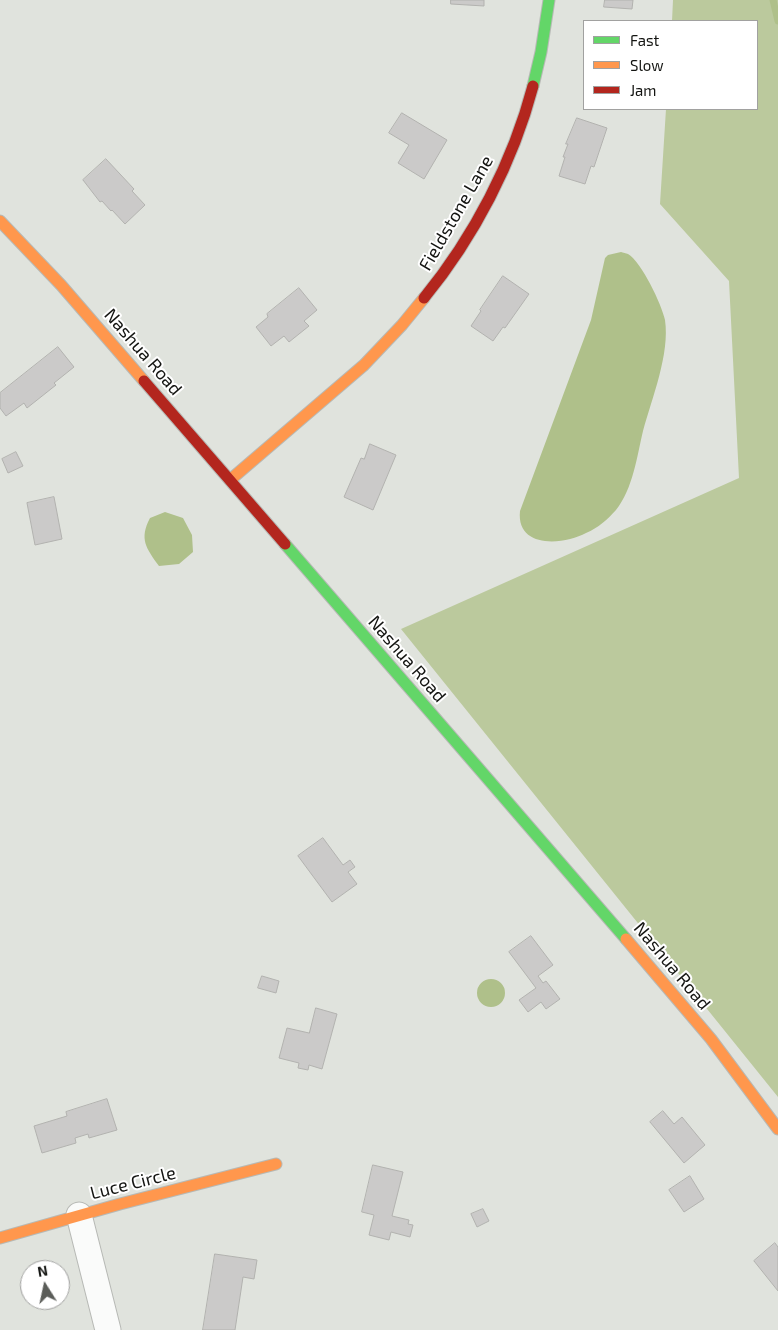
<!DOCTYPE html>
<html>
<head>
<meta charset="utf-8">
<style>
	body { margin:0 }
	#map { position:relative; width:778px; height:1330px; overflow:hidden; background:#e0e3dd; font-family:"Exo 2",sans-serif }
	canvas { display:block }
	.legend { position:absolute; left:583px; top:20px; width:175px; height:90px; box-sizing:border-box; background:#fff; border:1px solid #a1a1a0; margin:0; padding:6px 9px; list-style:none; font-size:15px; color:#141512 }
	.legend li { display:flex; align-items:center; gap:10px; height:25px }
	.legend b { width:25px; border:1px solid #a1a1a0 }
	.north { position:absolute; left:20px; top:1260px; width:50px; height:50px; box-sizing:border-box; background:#fff; border:1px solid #a1a1a0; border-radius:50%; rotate:350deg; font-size:14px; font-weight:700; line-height:20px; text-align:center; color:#141512 }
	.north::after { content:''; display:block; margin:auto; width:18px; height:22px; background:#5b5d59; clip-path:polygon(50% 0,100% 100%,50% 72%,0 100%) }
</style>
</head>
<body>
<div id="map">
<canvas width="778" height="1330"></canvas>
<ul class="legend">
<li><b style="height:6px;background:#63d668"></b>Fast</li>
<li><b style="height:6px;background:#ff974d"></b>Slow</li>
<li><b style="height:6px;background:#b3261e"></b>Jam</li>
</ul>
<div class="north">N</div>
</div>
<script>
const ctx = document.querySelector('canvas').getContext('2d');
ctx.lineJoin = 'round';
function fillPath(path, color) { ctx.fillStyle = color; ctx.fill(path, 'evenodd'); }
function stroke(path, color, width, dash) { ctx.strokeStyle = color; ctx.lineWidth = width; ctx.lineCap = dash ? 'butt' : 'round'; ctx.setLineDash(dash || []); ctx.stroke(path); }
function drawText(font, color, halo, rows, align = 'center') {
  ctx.font = font + ' "Exo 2",sans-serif'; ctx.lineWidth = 4; ctx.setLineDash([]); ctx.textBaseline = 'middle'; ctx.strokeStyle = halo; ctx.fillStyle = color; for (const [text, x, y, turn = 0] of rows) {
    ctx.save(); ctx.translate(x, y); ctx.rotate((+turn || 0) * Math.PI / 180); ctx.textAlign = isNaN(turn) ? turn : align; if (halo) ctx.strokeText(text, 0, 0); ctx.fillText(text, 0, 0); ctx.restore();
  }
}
fillPath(new Path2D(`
	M673,0h105v1097l-377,-468 338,-151 -10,-197 -69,-77 6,-95h91v-88h-85z`), '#bbc99d');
fillPath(new Path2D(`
	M621,252c2,1 5,1 7,2 13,7 34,51 37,66 5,34 -13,78 -22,111 -6,25 -10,58 -27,79 -8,9 -18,18 -30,23 -22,12 -70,16 -66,-22l71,-191 14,-62 3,-3z
	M165,512l18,6 9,17 1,17 -14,12 -20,2c-13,-18 -20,-27 -9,-48z
	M477 993a14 14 0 1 1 28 0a14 14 0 1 1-28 0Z`), '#afc08a');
stroke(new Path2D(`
	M773,0l5,21`), '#afc08a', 7);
const building = new Path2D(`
	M451,0h33v6l-33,-2z
	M605,0h28l-1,9 -28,-2z
	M402,113l45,27 -23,39 -26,-16 11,-18 -20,-12z
	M577,118l30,10 -13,39 -3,-1 -6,18 -26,-8 6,-19h-2l5,-13h-2z
	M106,159l28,30 -2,2 13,14 -20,19 -13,-14 -1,1 -9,-10 -2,1 -17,-22z
	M503,276l26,18 -24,34 -2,-1 -10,14 -22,-15 10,-15 -1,-1z
	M299,288l18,22 -13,11 5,5 -20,16 -5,-6 -13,10 -15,-19 12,-10 -1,-3z
	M58,347l16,20 -20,16 2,2 -29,23 -3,-5 -18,13 -6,-8v-15z
	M370,444l26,11 -23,55 -29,-13 17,-39 3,1z
	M16,452l7,14 -15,7 -6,-14z
	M54,497l8,42 -27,6 -8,-42z
	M323,838l20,27 7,-5 5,7 -7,5 9,12 -25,18 -34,-46z
	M531,936l22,29 -15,11 5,7 3,-2 14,18 -14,10 -5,-7 -13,10 -9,-12 17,-12 -27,-36z
	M262,976l17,5 -3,12 -18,-5z
	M316,1008l21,6 -15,55 -13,-4 -1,5 -10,-2 1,-5 -20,-5 8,-30 22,5z
	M107,1099l10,31 -28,8 -1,-4 -13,4 1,5 -34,10 -8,-27 33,-10 -1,-4z
	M663,1111l11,13 8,-7 23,28 -21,18 -34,-41z
	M373,1165l30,7 -11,44 17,4 -1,4 5,1 -3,12 -19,-5 -2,8 -20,-5 5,-20 -12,-3z
	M690,1176l14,23 -20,13 -15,-22z
	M483,1209l6,12 -12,6 -6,-13z
	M775,1243l3,4v44l-24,-30z
	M215,1254l42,6 -3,19 -11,-2 -8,53h-32z`);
fillPath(building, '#cbcac9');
stroke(building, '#b2b2af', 1);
const street = new Path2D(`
	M79,1215l29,115`);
const fast = new Path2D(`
	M533,86l8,-34 8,-52
	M285,544l341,395`);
const slow = new Path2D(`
	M0,221l61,64 83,96
	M230,480l134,-115 38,-40 22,-27
	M626,939l85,100 67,90
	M0,1238l120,-34 156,-40`);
const jam = new Path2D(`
	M424,298c50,-61 89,-136 109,-212
	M144,381l141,163`);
stroke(street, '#b7b9b5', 27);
stroke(fast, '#b7b9b5', 13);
stroke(slow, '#b7b9b5', 13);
stroke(jam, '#b7b9b5', 13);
stroke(street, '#fafbfa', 25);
stroke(fast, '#63d668', 11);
stroke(slow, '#ff974d', 11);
stroke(jam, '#b3261e', 11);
drawText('18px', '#141512', '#fff', [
	["Fieldstone Lane",456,213,-60],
	["Nashua Road",143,352,49],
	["Nashua Road",407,659,49],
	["Nashua Road",672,966,50],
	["Luce Circle",133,1183,-14]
]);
</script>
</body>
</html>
